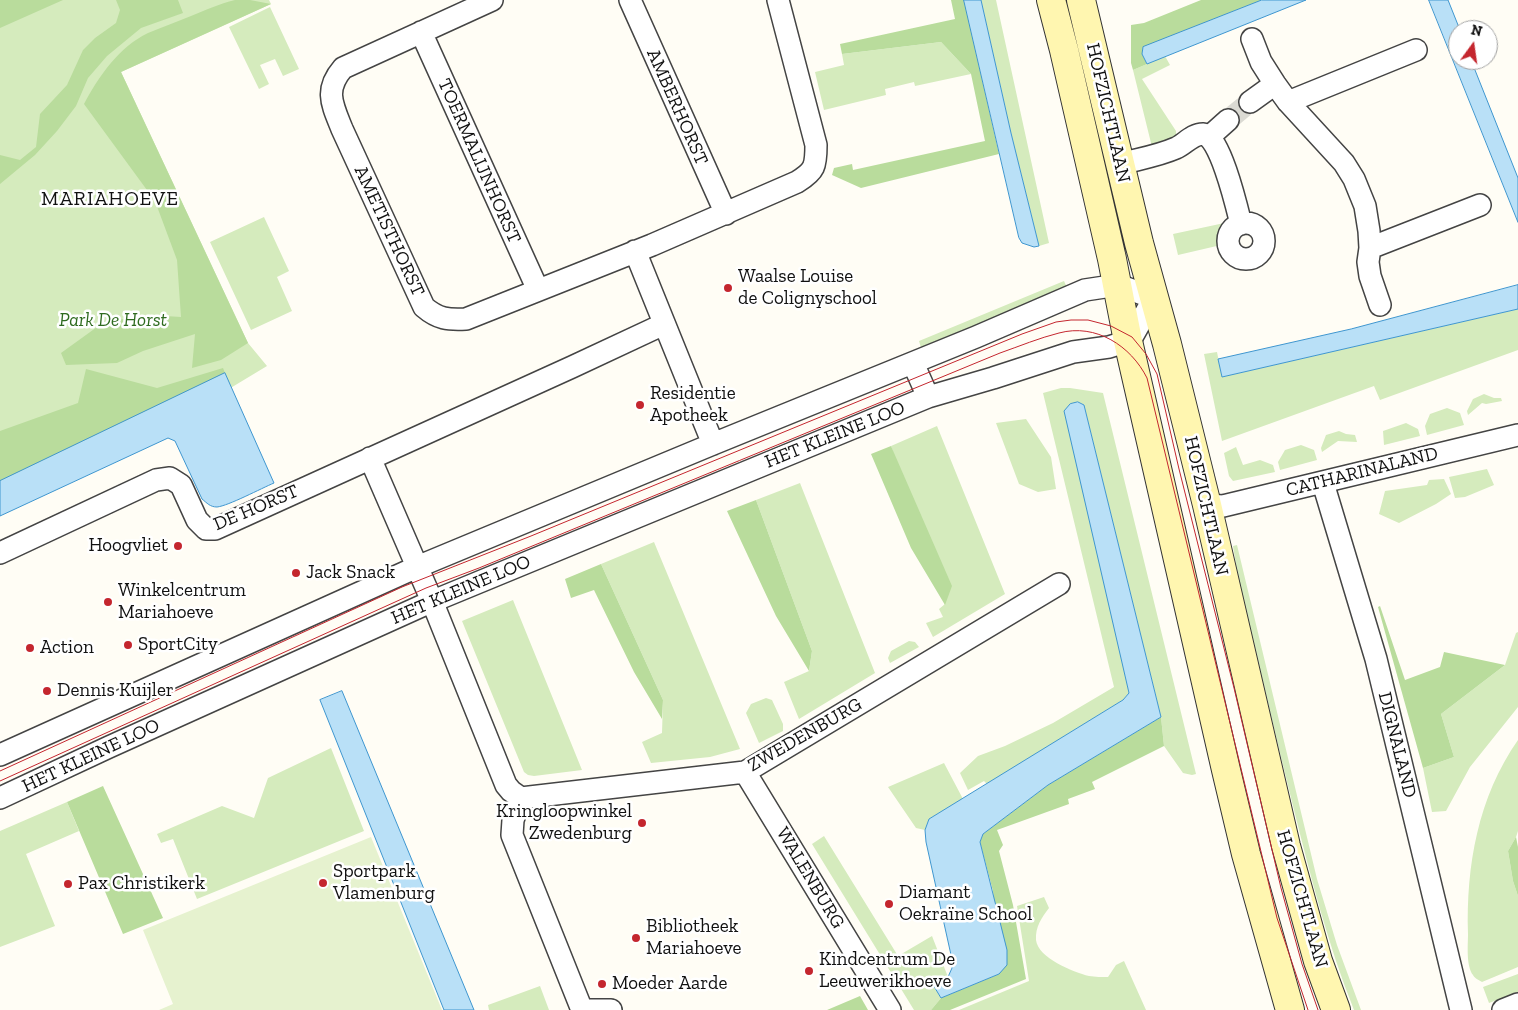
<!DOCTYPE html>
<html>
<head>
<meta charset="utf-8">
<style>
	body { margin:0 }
	#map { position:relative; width:1518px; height:1010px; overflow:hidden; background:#fffdf5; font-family:"Zilla Slab",serif }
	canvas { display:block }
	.north { position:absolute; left:1448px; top:20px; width:50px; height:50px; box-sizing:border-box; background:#fff; border:1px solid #a0a0a0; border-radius:50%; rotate:14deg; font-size:14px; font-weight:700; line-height:20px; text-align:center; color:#111 }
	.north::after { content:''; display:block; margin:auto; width:18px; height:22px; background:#c4262e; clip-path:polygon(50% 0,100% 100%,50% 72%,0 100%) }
</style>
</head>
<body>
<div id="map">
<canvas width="1518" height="1010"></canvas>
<div class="north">N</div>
</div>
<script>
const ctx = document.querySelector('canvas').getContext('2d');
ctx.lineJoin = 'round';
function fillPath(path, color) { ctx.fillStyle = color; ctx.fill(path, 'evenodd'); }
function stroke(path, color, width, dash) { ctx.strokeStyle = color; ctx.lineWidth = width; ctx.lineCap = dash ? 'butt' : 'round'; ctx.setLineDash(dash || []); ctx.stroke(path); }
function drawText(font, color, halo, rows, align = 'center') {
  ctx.font = font + ' "Zilla Slab",serif'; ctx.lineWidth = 5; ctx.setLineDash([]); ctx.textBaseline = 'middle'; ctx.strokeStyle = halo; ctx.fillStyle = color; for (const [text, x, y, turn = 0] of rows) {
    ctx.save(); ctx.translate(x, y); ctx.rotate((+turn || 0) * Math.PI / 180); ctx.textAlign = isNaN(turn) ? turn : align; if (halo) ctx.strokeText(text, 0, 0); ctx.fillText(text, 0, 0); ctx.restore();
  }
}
fillPath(new Path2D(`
	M0,0h269l2,4 -150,68 127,271 19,23 -58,35 -209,97z
	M981,0h15l53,243 -10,3 -28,-113z
	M270,7l29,62 -16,7 -8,-17 -15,6 9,19 -10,5 -30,-62z
	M941,42l30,32 -56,12 -1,-4 -29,7 1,6 -62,15 -9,-38 29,-7 -2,-11z
	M1165,56l5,9 -28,14 34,52v5l-2,4 -22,7 -19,-77z
	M264,217l25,54 -12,6 15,34 -41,19 -41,-88z
	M1229,222c-8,6 -9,12 -8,23l-43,10 -5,-21z
	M1064,281l5,11 -147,59 -3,-10z
	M1518,309v41l-138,50 -6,-14 -152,55 -18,-87 13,-2 5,25z
	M1061,388h9l33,5 93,381 -4,1 -9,-2 -19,-27 -3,-29 -77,-312 -6,-3 -8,2 59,289 -6,7 -5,3 -131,81 -3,-3 -16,9 -8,-17 18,-17 27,-10 48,-23 61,-36 -71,-294z
	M1484,394l10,4h7l1,3 -16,3 -4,-1 -14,12 -1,-4 6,-12z
	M1447,408l13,5 4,12 -37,10 -2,-9 5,-12z
	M1026,419l25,38 5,32 -18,3 -19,-8 -23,-61z
	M1406,423l12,6 2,7 -36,9 -1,-14z
	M937,426l68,168 -72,43 -7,-14 17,-6 -4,-8 6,-5 -54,-158z
	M1339,431l7,3 9,1 2,7 -19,-1 -16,11 -1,-4 5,-13z
	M1301,445l13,5 3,10 -37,10 -2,-8 7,-12z
	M1236,447l7,18 17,-5 13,5 2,7 -42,9 -4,-5 -5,-23z
	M1487,469l7,16 -29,12 -10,1 -6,-21z
	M1444,479l7,15 -15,10 -37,19 -20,-9 6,-23 42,-6 2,-5z
	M800,483l75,190 -76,46 -15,-37 25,-11 3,-20 -56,-151z
	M654,542l86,207 -30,8 -59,6 -9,-21 20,-9 1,-33 -62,-136z
	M1237,545l80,334 20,66 24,65h-7c-26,-65 -43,-132 -60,-200 -20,-79 -38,-159 -57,-239l-4,-25z
	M513,600l6,15 63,155 -48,6 -6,-1 -4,-3 -62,-151z
	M1518,632v75l-48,60 -24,44 -14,1 -9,-44 31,-11 -13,-43 64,-49 11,-32z
	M909,641l6,1 4,5 -29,16 -2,-5 3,-7z
	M766,698l6,2 11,24v7l-24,12 -13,-30 5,-9z
	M1518,740v91l-2,6 -8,14 5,30 5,15v71l-36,15c-3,-2 -8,-4 -9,-7 -7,-9 -5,-30 -5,-41 -2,-68 10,-137 50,-194z
	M331,748l33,83 -167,68 -24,-60 -12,4 -4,-9 65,-28 32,12 14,-40z
	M944,763l19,36 -34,20 -4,11 -9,-2 -28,-41z
	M67,802l12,29 -53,23 29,72 -55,21v-116z
	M824,836l74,120 34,-20 16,41 -16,6 9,15 -10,12h-17l-102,-166z
	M1044,897l5,11c-7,9 -14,19 -13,32 2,18 37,32 53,36 6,1 13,1 19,1l8,-12 8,-4 22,49h-187l70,-29 -12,-75z
	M1518,974v18l-29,11 -6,-16z
	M540,986l9,24h-60l-1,-5z`), '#d5ebbd');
fillPath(new Path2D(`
	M0,0h63l-63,28z
	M116,0h62l5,13 -42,15 -34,28 -19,22 -12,28 -19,25 -22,24 -35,29v-29l20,5 16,-13 4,-33 27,-29 16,-35 12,-12 21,-15 4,-13z
	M235,0h15l21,4 -150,68 127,271 -27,17 -29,8 3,-34 -52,17 -26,12 -51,2 -5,-12 43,-31 45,-7 32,2 -4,-57 -22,-59 -71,-97c15,-28 35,-57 64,-71 14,-6 29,-11 43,-17 15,-6 28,-12 44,-16z
	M951,0h13l35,154 -138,34 -29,-13 2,-7 18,-4 1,6 132,-29 -14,-67 -30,-32 -99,12 -2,-10 115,-25z
	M1201,0h61l-119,47 -1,7 5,10 -14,6 -2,-7v-38l13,-2z
	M223,368l2,5 -225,108v-50l78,-28 8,-34 71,19z
	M891,446l61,140 -7,19 -34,-57 -40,-94z
	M756,500l56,151 -3,20 -33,-55 -49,-105z
	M601,564l62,136 -1,19 -28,-47 -40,-82 -23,8 -6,-19z
	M1380,606l25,74 35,-13 4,-15 61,13 -64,49 13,43 -31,11 -45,-161z
	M1161,717l3,29 -72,36 3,7 -27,10 1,5 -72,26 6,15 -4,6 14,54 13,74 -76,31h-19l10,-12 58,-24 -6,-83 -13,-49 3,-8 65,-49z
	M103,786l60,132 -40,16 -56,-132z
	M1516,837l2,10v49l-5,-15 -5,-30z
	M860,996l8,14h-41z`), '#b9dc9c');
fillPath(new Path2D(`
	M371,837l71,173h-283l14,-6 -30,-74z`), '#e6f2cf');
const water = new Path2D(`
	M964,0h17l30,133 28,113 -5,1 -12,-4 -3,-5z
	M1262,0h44l-159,64 -5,-10 1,-7z
	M1429,0h19l12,30h-2v30h13l47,118v44z
	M1518,285v24l-296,68 -4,-18 133,-30z
	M225,373l49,110c-12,5 -46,23 -57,24 -7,0 -10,-4 -15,-8l-27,-58 -7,-3 -168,78v-35z
	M1078,402l6,3 77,312 -113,68 -65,49 -3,8 27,108v15l-8,9 -58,24 -9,-15 16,-6 4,-9 -1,-13 -25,-113 -1,-12 4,-11 189,-116 5,-3 6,-7 -65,-282 6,-7z
	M342,691l132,319h-30l-124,-310z`);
fillPath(water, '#b9e0f7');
stroke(water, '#3f96cf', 1);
stroke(new Path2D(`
	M1228,120l22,-18`), '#dbdad3', 21, [21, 11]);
const minor = new Path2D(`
	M492,0l-149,68c-19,22 -11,36 -1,61l82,178c14,12 24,13 42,12l186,-74 145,-63c18,-11 19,-16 19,-37l-38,-145
	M630,0l96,214
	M421,32l117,258
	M1252,39l9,23 14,22 13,18 56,61 10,16 11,27 4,25 1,17 -2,14 2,14 10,29
	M1250,102l25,-18
	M1288,102l128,-52
	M1209,137l19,-17
	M1120,164c18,-5 38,-8 56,-16 8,-3 16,-14 27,-14 17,1 34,74 38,90
	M1228 241a18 18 0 1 1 36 0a18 18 0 1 1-36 0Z
	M1370,248l110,-43
	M635,251l78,193
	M913,363l15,34
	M370,458l62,143 74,184 5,6 10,7 224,-26 314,-188
	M1323,483l53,176 85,351
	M1207,505l16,1 295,-71
	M0,553l156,-73 14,-2 11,7 16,35 9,9h9l357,-162 92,-43
	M0,755l417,-188 296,-123 263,-107 109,-47 33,-5 36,13 -22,39 -4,4 -19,6 -36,5 -80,26 -65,19 -502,207 -317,143 -109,51
	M745,772l145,238
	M521,798l-8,22 -1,15 70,175h29
	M1503,1010l15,-6`);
const secondary = new Path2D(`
	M1051,0l13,50 48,209 16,82 98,429 20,84 44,156
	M1081,0l58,243 28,101 40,161 79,341 32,115 18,49`);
stroke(minor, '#444', 24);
stroke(secondary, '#333', 30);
stroke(minor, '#fff', 21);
stroke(secondary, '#fff6b0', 28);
stroke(new Path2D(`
	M0,771l402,-184 129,-51 491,-202 34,-12 15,-2h17l23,6 21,11 14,17 11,20 22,95 55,219 47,200 21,76 16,46
	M0,781l426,-193 53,-20 521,-215c20,-7 39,-15 59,-20 37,-10 72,13 88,45l130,540 31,92`), '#c4262e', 1);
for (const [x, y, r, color] of [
	[728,288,5,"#c4262e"],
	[640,405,5,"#c4262e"],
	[178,546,5,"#c4262e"],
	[296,573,5,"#c4262e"],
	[108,602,5,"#c4262e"],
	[128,645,5,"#c4262e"],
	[30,648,5,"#c4262e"],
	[47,691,5,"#c4262e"],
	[642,823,5,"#c4262e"],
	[323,883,5,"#c4262e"],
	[68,884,5,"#c4262e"],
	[889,904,5,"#c4262e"],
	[636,938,5,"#c4262e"],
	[809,971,5,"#c4262e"],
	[602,984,5,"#c4262e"]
]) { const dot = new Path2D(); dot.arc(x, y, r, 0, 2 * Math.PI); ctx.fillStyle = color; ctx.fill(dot); stroke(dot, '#fff', 2); }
drawText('19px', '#111', '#fff', [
	["AMBERHORST",677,107,66],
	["HOFZICHTLAAN",1108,113,77],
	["TOERMALIJNHORST",479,161,66],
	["AMETISTHORST",389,231,65],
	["HET KLEINE LOO",835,435,-22],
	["CATHARINALAND",1362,472,-14],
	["HOFZICHTLAAN",1206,506,77],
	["DE HORST",256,508,-23],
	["HET KLEINE LOO",461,590,-23],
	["ZWEDENBURG",805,735,-30],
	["DIGNALAND",1397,745,76],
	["HET KLEINE LOO",91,756,-25],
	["WALENBURG",810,878,59],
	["HOFZICHTLAAN",1302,899,74]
]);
drawText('19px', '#111', '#fff', [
	["Waalse Louise",738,277],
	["de Colignyschool",738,299],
	["Residentie",650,394],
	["Apotheek",650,416],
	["Hoogvliet",168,546,"right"],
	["Jack Snack",306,573],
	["Winkelcentrum",118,591],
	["Mariahoeve",118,613],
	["SportCity",138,645],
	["Action",40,648],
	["Dennis Kuijler",57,691],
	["Kringloopwinkel",632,812,"right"],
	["Zwedenburg",632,834,"right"],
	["Sportpark",333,872],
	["Vlamenburg",333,894],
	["Pax Christikerk",78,884],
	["Diamant",899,893],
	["Oekraïne School",899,915],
	["Bibliotheek",646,927],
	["Mariahoeve",646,949],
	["Kindcentrum De",819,960],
	["Leeuwerikhoeve",819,982],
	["Moeder Aarde",612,984]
], 'left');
drawText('italic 19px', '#2f6b1f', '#fff', [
	["Park De Horst",113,321]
]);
ctx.letterSpacing = '1px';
drawText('20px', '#111', '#fff', [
	["MARIAHOEVE",110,199]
]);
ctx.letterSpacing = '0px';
</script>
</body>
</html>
